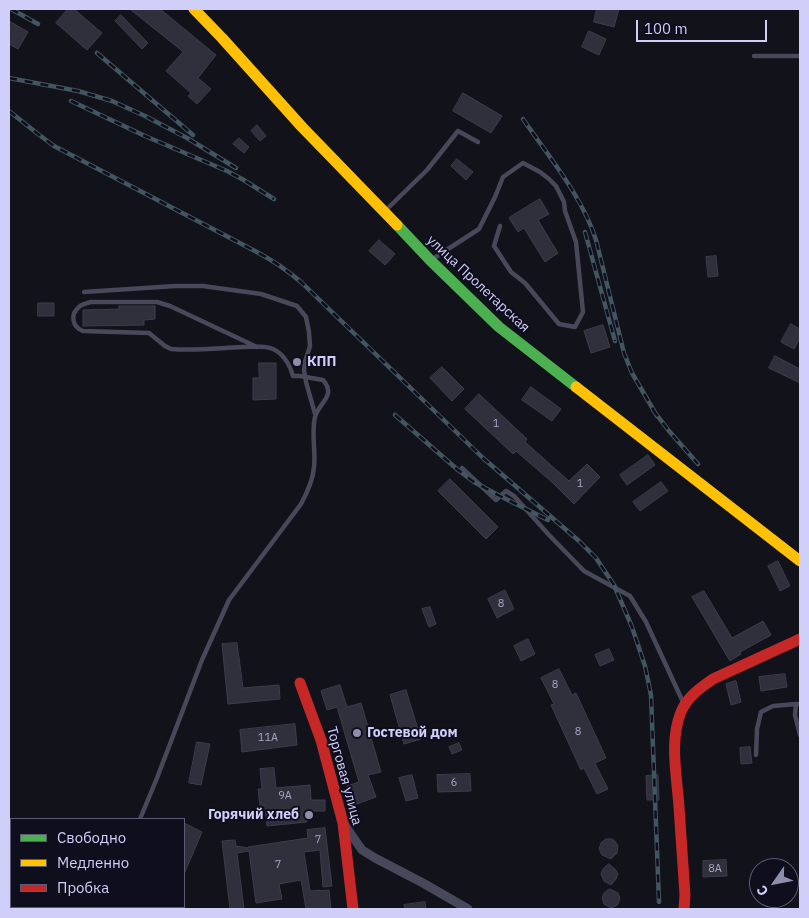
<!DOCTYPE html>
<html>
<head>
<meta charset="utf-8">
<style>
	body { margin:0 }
	#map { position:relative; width:809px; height:918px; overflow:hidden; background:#12121a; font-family:"IBM Plex Sans",sans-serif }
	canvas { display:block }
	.frame { position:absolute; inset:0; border:10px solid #cfcffa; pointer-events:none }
	.legend { position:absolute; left:10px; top:818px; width:175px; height:90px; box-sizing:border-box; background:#0f0e1d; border:1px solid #5c5b75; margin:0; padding:6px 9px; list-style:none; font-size:15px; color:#cfcffa }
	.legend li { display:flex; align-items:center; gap:10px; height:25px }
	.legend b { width:25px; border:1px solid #5c5b75 }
	.north { position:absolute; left:749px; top:858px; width:50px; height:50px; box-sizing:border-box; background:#0f0e1d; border:1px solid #5c5b75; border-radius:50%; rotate:237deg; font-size:14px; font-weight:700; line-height:20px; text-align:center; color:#cfcffa }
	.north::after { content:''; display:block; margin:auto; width:18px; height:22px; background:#8d8dac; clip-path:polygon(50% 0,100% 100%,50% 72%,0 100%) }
	.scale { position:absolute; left:636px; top:20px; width:131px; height:22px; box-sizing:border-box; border:2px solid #cfcffa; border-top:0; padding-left:6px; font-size:15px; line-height:18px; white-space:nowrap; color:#cfcffa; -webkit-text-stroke:4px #0f0e1d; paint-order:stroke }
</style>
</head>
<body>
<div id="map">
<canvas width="809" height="918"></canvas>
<div class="frame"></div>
<ul class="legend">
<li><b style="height:6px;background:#4caf50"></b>Свободно</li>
<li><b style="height:6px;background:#ffc107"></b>Медленно</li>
<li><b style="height:6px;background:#c62828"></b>Пробка</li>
</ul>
<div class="north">С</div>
<div class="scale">100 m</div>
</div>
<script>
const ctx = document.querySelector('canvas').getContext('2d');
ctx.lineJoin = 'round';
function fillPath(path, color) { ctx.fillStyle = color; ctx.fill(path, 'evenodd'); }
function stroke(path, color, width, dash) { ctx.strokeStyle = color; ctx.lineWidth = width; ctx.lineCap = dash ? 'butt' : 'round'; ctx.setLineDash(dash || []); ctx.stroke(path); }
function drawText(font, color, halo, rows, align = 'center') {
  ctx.font = font + ' "IBM Plex Sans",sans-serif'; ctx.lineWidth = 4; ctx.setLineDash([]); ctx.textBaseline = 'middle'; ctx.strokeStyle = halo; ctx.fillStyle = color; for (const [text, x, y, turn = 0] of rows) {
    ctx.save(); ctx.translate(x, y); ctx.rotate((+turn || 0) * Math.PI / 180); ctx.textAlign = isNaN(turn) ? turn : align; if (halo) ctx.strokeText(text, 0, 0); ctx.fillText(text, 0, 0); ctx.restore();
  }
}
const building = new Path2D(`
	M68,9h6l28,24 -15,17 -31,-27z
	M130,9h30l56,46 -18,23 13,11 -14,15 -9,-8 3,-3 -25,-22 17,-19z
	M597,9h22l-5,18 -20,-5z
	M121,15l27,28 -6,6 -27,-28z
	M9,21l19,11 -10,17 -9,-5z
	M589,31l17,8 -7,16 -17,-8z
	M463,93l39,23 -11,17 -38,-22z
	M257,125l9,11 -6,5 -9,-10z
	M239,138l10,9 -5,6 -11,-9z
	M457,159l16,13 -7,8 -15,-14z
	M540,199l9,15 -11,6 20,33 -13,9 -21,-34 -6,4 -9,-14z
	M379,240l16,14 -10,11 -16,-14z
	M716,256l2,20 -10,1 -2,-20z
	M38,303h16v13h-16z
	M119,306h36v13l-11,1v5l-61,1v-16l36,-1z
	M791,324l9,5v9l-6,11 -13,-7z
	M603,325l7,22 -19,6 -7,-22z
	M775,356l25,13v14l-31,-15z
	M259,363h17v36l-23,1v-22h6z
	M442,367l22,22 -12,12 -22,-23z
	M531,387l30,22 -9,12 -30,-21z
	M479,394l48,45 -2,3 44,39 18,-17 13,13 -26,27 -21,-21 -37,-32 -3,3 -48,-45z
	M648,455l7,10 -28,20 -7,-10z
	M450,479l48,48 -12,12 -48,-48z
	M661,482l7,9 -28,20 -7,-9z
	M778,561l12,25 -10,5 -12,-25z
	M505,590l9,19 -17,9 -9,-19z
	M704,591l28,47 31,-17 8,14 -31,17 1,2 -11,7 -38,-64z
	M430,607l6,17 -7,3 -7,-18z
	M528,639l7,15 -14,7 -7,-15z
	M237,643l6,45 36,-3 1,14 -52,5 -6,-60z
	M609,649l5,11 -14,6 -5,-11z
	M559,669l13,26 4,-2 30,65 -11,5 13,26 -11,5 -13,-26 -3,2 -30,-65 3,-1 -13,-26z
	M785,674l2,13 -26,4 -2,-14z
	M736,681l5,21 -10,3 -5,-21z
	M340,685l7,22 14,-4 20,69 -13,3 8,22 -22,8 -7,-19 12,-4 -22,-75 -10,3 -6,-19z
	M406,690l15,49 -17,5 -14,-49z
	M295,724l2,21 -55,7 -2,-22z
	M197,742l13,2 -9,41 -12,-2z
	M459,743l3,7 -10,4 -3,-7z
	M750,747l2,16 -11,1 -1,-16z
	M274,768l2,20 34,-3 1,15h14v11h-19l1,11 -40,4 -2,-20h-5l-2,-17h4l-2,-20z
	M470,774l1,17 -33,1 -1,-17z
	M412,775l6,23 -12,3 -7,-23z
	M658,775l1,25h-12l-1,-24z
	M184,823l18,9 -18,42z
	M325,828l7,58 -9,1 -3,-37 -16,2 6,39 19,-1 2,19h-25l-5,-29 -22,4 3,15 -26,4 -7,-52 -12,2 7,56h-14l-8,-68 13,-1 1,6 12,2v-1l60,-9 -1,-8z
	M606,839h6l3,2 3,5 -1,7 -6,6 -9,-4 -3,-6 2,-6z
	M726,860l1,16 -24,1v-16z
	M609,864l6,5 3,5 -2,5 -5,6 -7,-4 -1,-2 -2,-5 2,-5z
	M610,889l8,4 2,6 -2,5 -2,2 -5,2 -7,-4 -2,-6 2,-5z
	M425,902l1,7h-21l-1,-4z`);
fillPath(building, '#302f3c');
stroke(building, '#3e3c4d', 1);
stroke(new Path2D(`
	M754,56h46
	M385,211l42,-41 31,-39 20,11
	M431,260l48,-31 16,-32 8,-20 20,-14 17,9 9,7 7,7 8,16 1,9 11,31 7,70 -8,15 -16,-3 -34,-41 -14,-11 -17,-26 6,-20
	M84,292l91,-6h28l58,8 36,12 9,11 3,15 1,14 -5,16 -1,8 2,12 9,32
	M462,468l34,32 10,-9 8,5 35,39 35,36 46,25 16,26 37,80
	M800,704h-4l-1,11 5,20
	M756,755l1,-26 4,-17 12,-6 23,-2
	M140,819l17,-41 45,-118 27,-60 72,-96c6,-11 12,-24 13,-37 2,-16 -3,-34 1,-50 4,-15 22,-21 8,-37l-23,-4h-7c-3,-10 -9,-22 -20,-27 -10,-4 -21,-2 -31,-2 -23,1 -48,4 -71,2l-6,-3 -16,-13 -66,-2c-11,-4 -13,-17 -4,-24 3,-3 8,-4 12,-5h66l13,4 87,41
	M104,909l1,-2`), '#47485a', 4.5);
stroke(new Path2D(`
	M344,824l18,26 13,8 48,25 45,26`), '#47485a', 9);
stroke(new Path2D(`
	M397,225l33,35 69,67 77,60`), '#4caf50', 11);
stroke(new Path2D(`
	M194,9l28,29 80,89 95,98
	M576,387l224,174`), '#ffc107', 11);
stroke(new Path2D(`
	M300,683l21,57 22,83 10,86
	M684,909l1,-14c-2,-29 -4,-59 -6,-88 -2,-31 -10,-66 2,-95 6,-15 19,-24 32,-33l87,-40`), '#c62828', 11);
const rail = new Path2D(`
	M11,9l27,15
	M97,53l96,82
	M9,78l69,13 34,10 33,15 42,22 49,30
	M71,101l74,35 82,35 15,8 32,20
	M9,111l29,23 16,12 201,105c17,9 32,19 46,31l182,176 96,83 17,17 18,27 18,42 13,39 6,29 8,207
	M523,119c26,38 59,77 73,121l28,113 8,20 25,43
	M585,232l30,109
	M653,410l16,21 29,33
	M395,415l63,55 16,12 26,14 48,24`);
stroke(rail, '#415660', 4.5);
stroke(rail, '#0f0e1d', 2.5, [8]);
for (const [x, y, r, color] of [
	[297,362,5,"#8d8dac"],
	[357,733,5,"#8d8dac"],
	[309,815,5,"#8d8dac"]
]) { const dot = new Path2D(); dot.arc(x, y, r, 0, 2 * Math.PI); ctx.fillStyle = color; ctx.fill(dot); stroke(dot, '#0f0e1d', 2); }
drawText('11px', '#a7a7ca', null, [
	["1",496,424],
	["1",580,484],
	["8",501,604],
	["8",555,685],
	["8",578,732],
	["11А",268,738],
	["6",454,783],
	["9А",285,796],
	["7",318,840],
	["7",278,865],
	["8А",715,869]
]);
drawText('14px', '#cfcffa', '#0f0e1d', [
	["улица Пролетарская",478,284,43],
	["Торговая улица",344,776,75]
]);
drawText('bold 14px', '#cfcffa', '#0f0e1d', [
	["КПП",307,362],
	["Гостевой дом",367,733],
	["Горячий хлеб",299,815,"right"]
], 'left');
</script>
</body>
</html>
